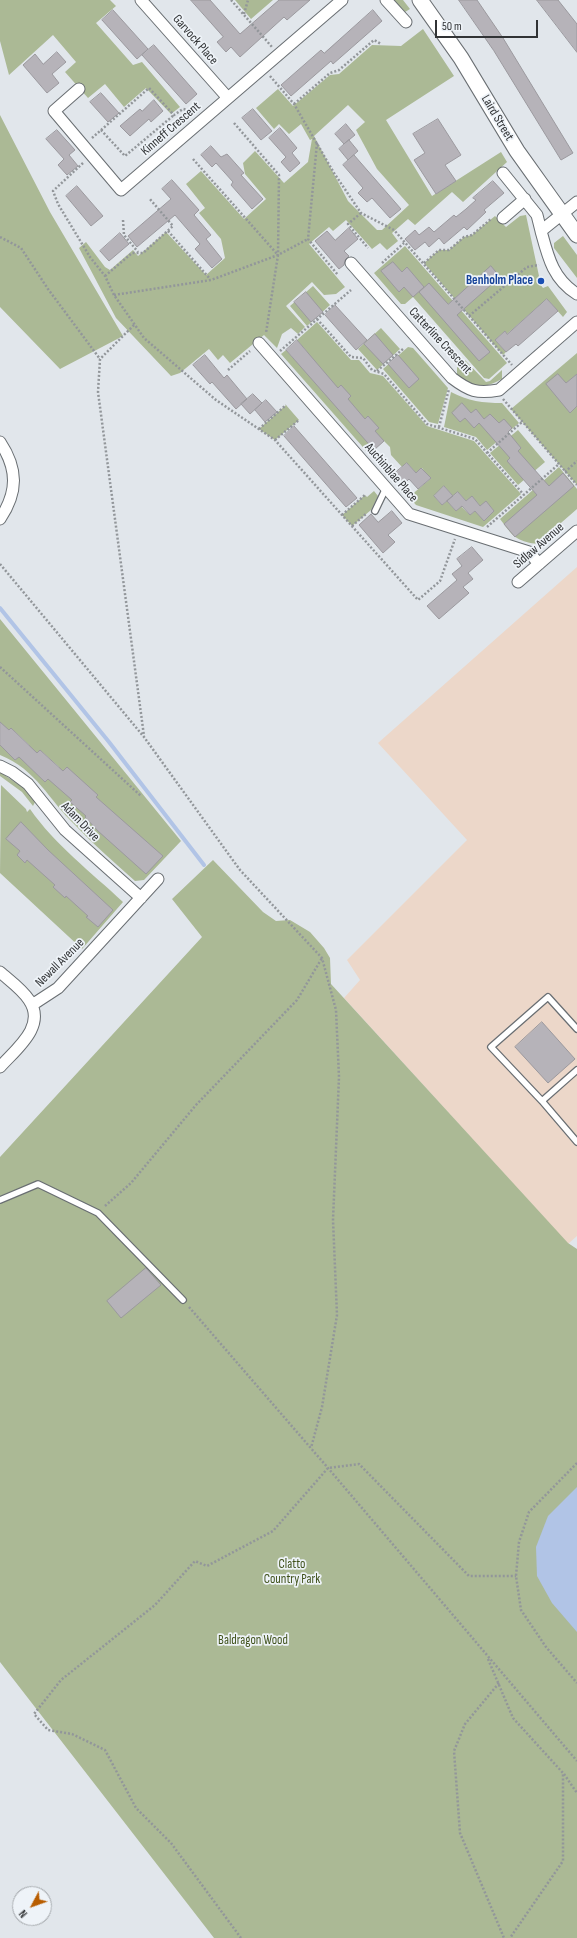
<!DOCTYPE html>
<html>
<head>
<meta charset="utf-8">
<style>
	body { margin:0 }
	#map { position:relative; width:577px; height:1938px; overflow:hidden; background:#e1e6eb; font-family:"Sofia Sans Condensed",sans-serif }
	canvas { display:block }
	.north { position:absolute; left:12px; top:1886px; width:40px; height:40px; box-sizing:border-box; background:#eef3f8; border:1px solid #a2a6aa; border-radius:50%; rotate:229deg; font-size:11px; font-weight:700; line-height:16px; text-align:center; color:#313335 }
	.north::after { content:''; display:block; margin:auto; width:14px; height:18px; background:#b85d00; clip-path:polygon(50% 0,100% 100%,50% 72%,0 100%) }
	.scale { position:absolute; left:435px; top:20px; width:103px; height:18px; box-sizing:border-box; border:2px solid #313335; border-top:0; padding-left:5px; font-size:12px; line-height:14px; white-space:nowrap; color:#313335; -webkit-text-stroke:3px #eef3f8; paint-order:stroke }
</style>
</head>
<body>
<div id="map">
<canvas width="577" height="1938"></canvas>
<div class="north">N</div>
<div class="scale">50 m</div>
</div>
<script>
const ctx = document.querySelector('canvas').getContext('2d');
ctx.lineJoin = 'round';
function fillPath(path, color) { ctx.fillStyle = color; ctx.fill(path, 'evenodd'); }
function stroke(path, color, width, dash) { ctx.strokeStyle = color; ctx.lineWidth = width; ctx.lineCap = dash ? 'butt' : 'round'; ctx.setLineDash(dash || []); ctx.stroke(path); }
function drawText(font, color, halo, rows, align = 'center') {
  ctx.font = font + ' "Sofia Sans Condensed",sans-serif'; ctx.lineWidth = 3.5; ctx.setLineDash([]); ctx.textBaseline = 'middle'; ctx.strokeStyle = halo; ctx.fillStyle = color; for (const [text, x, y, turn = 0] of rows) {
    ctx.save(); ctx.translate(x, y); ctx.rotate((+turn || 0) * Math.PI / 180); ctx.textAlign = isNaN(turn) ? turn : align; if (halo) ctx.strokeText(text, 0, 0); ctx.fillText(text, 0, 0); ctx.restore();
  }
}
fillPath(new Path2D(`
	M577,567v669l-9,8 -224,-246 16,-18 -13,-20 120,-120 -89,-97z`), '#ecd7c9');
fillPath(new Path2D(`
	M0,0h110l6,6 -20,17 37,42 9,-3 38,45 -9,7 -25,-26 -22,19 -19,-23 -17,14 -23,-26 11,-10 -23,-27 -44,40 -9,-34z
	M235,0h38l-22,19z
	M394,0h9l7,9 -5,3z
	M423,29l31,47 -68,44 46,76 69,-44 6,10 -44,40 -11,-10 -37,33 -7,-6 -16,14 6,8 -11,9 -7,-7 -8,6 -26,-29 -13,11 -4,-4 -20,17 36,43 -9,7 -12,1 -12,-13 -26,24 19,21 -7,7 -7,-6 -9,6 -5,14 -13,-13 -34,28 -7,-8 -5,5 -9,-11 -29,24 -9,3 -55,-58 -37,-70 7,-6 19,25 5,3 23,-20 5,6 28,-24 40,43 19,-17 -4,-19 -22,-26 6,-5 -19,-24 15,-13 43,48 22,-20 -21,-25 -2,-11 12,-12 29,32 24,-21 4,-23 -2,1 -9,-16 -12,10 -10,-10 -5,5 -18,-21 22,-19 15,17 37,-31 9,-1 33,-29 29,1zM348,105l17,17 -9,8 21,39 32,36 -27,25h-5l-29,-29 -34,-65z
	M0,115l50,97 73,124 -63,33 -60,-62z
	M526,215l13,61 -3,3 7,9 5,-2 19,26 -4,5 -16,-18 -40,35 -2,-3 -10,9 11,12 -3,3 -79,-92 15,-13h10l15,-13 8,-2 23,-19 11,11 14,-11z
	M563,236l14,19v23l-23,-30v-5z
	M405,246l102,117 -18,16 -5,-1 -71,-81 -8,7h-4l-27,-31z
	M313,286l17,19 -23,21 -17,-20z
	M317,322l34,38h8l11,13 13,3 44,50 47,15 47,53 -38,33 -67,-22 -7,-8 21,-18 -8,-11 -6,5 -9,-10 -5,4 -11,-12 -1,-8 -6,-6 -15,13 -88,-100 5,-4 10,11 11,-9 -10,-12zM444,486l9,10 5,-4 8,9 6,-4 8,9 6,-4 8,9 -10,9 -9,-9 -5,4 -9,-9 -5,5 -9,-10 -5,4 -8,-9z
	M381,328l19,21 -23,21 -19,-21z
	M408,347l5,1 35,40 -10,36 -9,-2 -46,-53z
	M577,353v132l-66,-76z
	M465,360l21,22 4,-1 12,-11v9c-18,10 -30,10 -45,-4v-8z
	M451,392c17,9 32,11 51,11l17,20 -32,27 -11,-13 -32,-10z
	M286,405l13,15 -24,20 -16,-11z
	M518,430l27,32 -27,23 -28,-32z
	M559,467l18,22v20l-23,20c-1,20 -25,16 -37,9 -7,-4 -12,-13 -17,-19z
	M374,491l4,5 -7,14 -19,16 -10,-11 23,-20 2,2z
	M0,619l181,222 -37,39 -9,1c-20,-18 -41,-36 -60,-56 -27,-26 -38,-55 -75,-70v-10l15,15 14,-15 -18,-17 -11,11zM40,750l19,17 -14,15 -18,-18z
	M0,772l25,17 10,13 -2,4 -11,-14 -22,-16z
	M1,785l25,24 1,3 3,-3c25,36 61,63 93,93l-41,47 -82,-76z
	M213,860l50,52 13,9 14,-1 20,12 14,16 6,10 1,26 237,259 9,6v689h-363l-214,-276v-505l202,-220 -30,-38z`), '#abb995');
fillPath(new Path2D(`
	M577,1487v145l-25,-29 -15,-27 -1,-29 12,-31z`), '#b1c4e6');
stroke(new Path2D(`
	M0,608l109,134 95,123`), '#b1c4e6', 4);
const building = new Path2D(`
	M191,0h19l30,34 39,-34h31l-23,20 -3,-3 -44,40 -9,-10 -5,5 -9,-10 6,-5z
	M459,0h18l26,38 70,115 -12,7 -67,-109z
	M537,0h21l19,24v28z
	M113,10l35,39 -11,10 -35,-39z
	M373,10l9,11 -49,43 -2,-3 -40,35 -10,-11 40,-35 3,3z
	M154,45l43,49 -11,10 -44,-49z
	M57,52l9,10 -14,12 7,9 -12,10 -24,-28 12,-11 8,10z
	M101,93l18,20 -11,9 -18,-20z
	M154,100l9,11 -12,11 -2,-3 -19,17 -10,-10 20,-17 2,2z
	M253,109l19,22 -11,9 -19,-22z
	M438,119l23,36 -16,10 11,16 -20,13 -22,-34 11,-7 -12,-19z
	M346,124l9,11 -11,9 -9,-10z
	M280,128l17,20 -5,5 8,10 -10,9 -9,-10 5,-5 -17,-19z
	M57,130l18,20 -6,5 9,11 -11,9 -9,-10 6,-6 -18,-20z
	M349,140l9,11 -10,9 -9,-11z
	M211,146l10,11 6,-3 17,19 -3,2 22,24 -11,10 -21,-24 2,-3 -17,-19 -4,4 -11,-12z
	M354,155l47,54 -11,9 -18,-20 -5,4 -9,-9 5,-5 -20,-23z
	M172,180l27,30 -5,5 17,20 -5,4 16,20 -10,9 -17,-19 5,-5 -25,-29 -38,32 -9,-11 43,-37 -9,-10z
	M493,181l11,12 -20,17 2,2 -19,18 -3,-3 -20,17 -5,-6 -10,9 -4,-5 -10,8 -10,-11 10,-9 4,5 10,-8 5,5 20,-17 2,2 10,-8 10,-9 -3,-2z
	M77,186l26,30 -12,10 -25,-30z
	M349,228l9,11 -14,12 5,5 -4,4 -1,5 -5,4 -24,-28 12,-10 8,9z
	M120,233l9,11 -20,17 -9,-10z
	M393,262l9,10 5,-5 17,20 -11,10 -9,-10 -5,5 -18,-21z
	M491,266l9,11 -43,38 33,37 -11,9 -60,-69 10,-9 19,21z
	M306,292l17,20 -12,10 -17,-20z
	M547,299l11,12 -40,35 -2,-2 -10,8 -11,-12 10,-9 2,3z
	M335,305l32,35 -11,10 -31,-35z
	M375,334l18,21 -10,9 -19,-20z
	M297,340l41,48 3,-3 10,11 -3,3 17,20 3,-3 11,12 -4,3 9,10 -10,9 -88,-100z
	M205,355l19,23 3,-3 20,24 -11,10 -24,-27 -2,2 -17,-19z
	M398,355l21,24 -10,9 -21,-24z
	M558,374l8,9 11,-9v32l-7,7 -24,-29z
	M253,394l9,9 -12,11 -9,-10z
	M266,400l11,12 -12,10 -10,-12z
	M462,403l9,10 5,-4 8,10 6,-5 9,9 5,-4 8,9 -4,4 13,16 -3,3 31,35 14,-13 11,13 -59,51 -11,-13 33,-29 -30,-34 3,-3 -31,-35 -5,5 -9,-10 -5,4 -8,-9z
	M294,426l63,72 -11,9 -62,-71z
	M407,463l9,10 5,-5 10,10 -13,11 -9,-10 -5,5 -9,-11z
	M444,486l9,10 -11,9 -8,-9z
	M458,492l8,9 6,-5 8,10 6,-5 8,10 -10,10 -9,-10 -5,4 -8,-9 -6,5 -9,-10z
	M392,511l10,12 -14,12 7,7 -12,11 -24,-28 12,-11 7,8z
	M472,547l11,13 -15,13 5,6 -10,8 6,6 -30,26 -12,-13 30,-26 -5,-6 10,-8 -5,-7z
	M0,722l9,8 2,-2 26,25 3,-3 23,21 4,-4 31,28 -2,2 67,59 -17,18 -48,-43 -13,-14 1,-1 -16,-14 2,-2 -24,-21 -3,3 -26,-25 -4,3 -15,-15z
	M21,822l27,28 65,60 -15,17 -12,-10 2,-1 -22,-20 -1,2 -12,-11 2,-2 -28,-25 -2,3 -8,-8 3,-4 -14,-12z
	M542,1022l33,37 -27,24 -33,-36z
	M146,1268l15,17 -40,33 -14,-17z`);
fillPath(building, '#b6b3b9');
stroke(building, '#9b999e', 1);
const lane = new Path2D(`
	M375,511l11,-23
	M577,1029l-29,-32 -57,50 51,54 35,41
	M542,1101l35,-31
	M0,1200l38,-16 60,29 85,87`);
const street = new Path2D(`
	M141,0l87,98
	M386,0l20,22
	M79,89l-25,22 67,79 221,-190
	M503,173l34,42 4,16
	M577,202l-36,29c7,26 12,48 36,63
	M503,218l22,-19
	M351,263l101,115c17,13 25,16 47,12l78,-68
	M259,343l150,171 120,38 10,12
	M0,442c18,27 18,50 0,77
	M518,582l59,-51
	M0,766l12,6 16,12 37,46 76,68
	M0,972c9,8 22,17 29,28 18,26 -13,49 -29,67
	M32,1005l26,-17 100,-109`);
const secondary = new Path2D(`
	M420,0l41,58 56,93 60,84`);
stroke(lane, '#696e72', 8);
stroke(street, '#696e72', 13);
stroke(secondary, '#696e72', 17);
stroke(new Path2D(`
	M231,0l41,47
	M244,14l4,-14
	M270,76l24,28 40,69 27,40 33,17 118,135
	M294,104l36,-31 9,-3 35,-30 7,4
	M234,123l45,52 -1,80
	M101,130l24,26 49,-41
	M92,138l57,-50 25,27 9,-6 12,2
	M317,143l-9,96 30,36
	M193,159l85,96 -12,78
	M83,163l-30,28 5,13 32,53 15,19 9,19 30,43 72,62 59,40 143,160 22,-19 15,-42
	M361,213l-13,11 20,24
	M123,220l1,15 14,17
	M168,231l42,48
	M0,237l21,11 27,41 52,70
	M382,263l22,-20
	M424,263l15,-13h10l15,-13 8,-2 19,-16
	M105,276l27,-23h11l30,-27 -24,-28
	M114,295l97,-15 67,-25 30,-16
	M469,316l58,-49 12,-2
	M317,319l34,38 12,1 9,12 12,4 43,50 48,15 49,56
	M134,325l-34,34 -2,33 46,344
	M280,351l71,-61
	M228,370l22,-19
	M377,371l26,-22
	M503,399l74,86
	M439,427l10,-38
	M259,429l27,-24
	M275,440l24,-20
	M487,453l35,-31
	M565,472l12,-11
	M342,515l23,-20
	M352,526l15,-13
	M487,527l72,-63
	M0,564l144,173 96,133 82,88 14,52 3,67 -6,143 4,95 -15,92 -11,41
	M0,667l141,129
	M105,1206l26,-23 65,-78 101,-105 25,-42
	M189,1307l139,161 249,293
	M577,1463l-48,49 -10,30 -3,34 5,34 25,37 31,36
	M488,1659l25,59 50,55v88l-53,77
	M499,1683l-34,41 -11,27 6,82 44,105
	M564,1774l13,19
	M241,1938l-70,-95 -35,-35 -31,-58 -33,-16 -24,-4 -14,-16 27,-34 94,-75 40,-44 12,5 66,-35 55,-63 31,-4 110,112h47`), '#92969a', 2.5, [2, 2]);
stroke(lane, '#fff', 5.5);
stroke(street, '#fff', 11);
stroke(secondary, '#fff', 15);
for (const [x, y, r, color] of [
	[541,281,4,"#1a4fb4"]
]) { const dot = new Path2D(); dot.arc(x, y, r, 0, 2 * Math.PI); ctx.fillStyle = color; ctx.fill(dot); stroke(dot, '#eef3f8', 1.5); }
drawText('13px', '#313335', '#eef3f8', [
	["Garvock Place",195,40,49],
	["Laird Street",497,118,59],
	["Kinneff Crescent",171,129,-41],
	["Catterline Crescent",440,341,47],
	["Auchinblae Place",391,473,49],
	["Sidlaw Avenue",539,546,-41],
	["Adam Drive",80,822,46],
	["Newall Avenue",60,963,-45]
]);
drawText('bold 13px', '#164399', '#eef3f8', [
	["Benholm Place",533,281]
], 'right');
drawText('13px', '#3e5019', '#eef3f8', [
	["Clatto",292,1565],
	["Country Park",292,1580],
	["Baldragon Wood",253,1641]
]);
</script>
</body>
</html>
